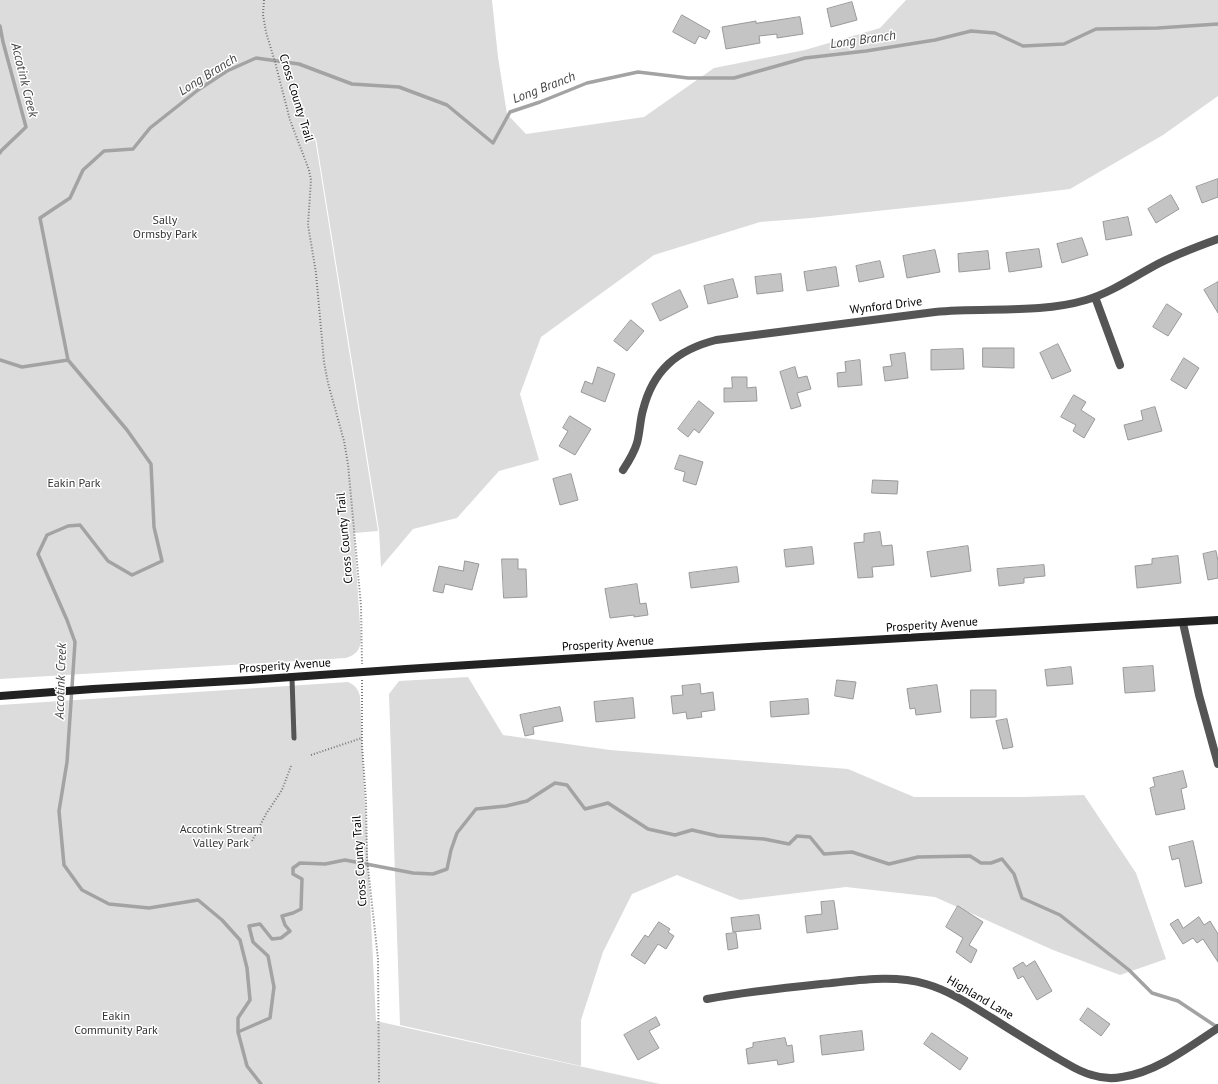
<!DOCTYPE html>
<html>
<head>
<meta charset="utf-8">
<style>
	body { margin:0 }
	canvas { display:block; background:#fff }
</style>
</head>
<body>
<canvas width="1218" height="1084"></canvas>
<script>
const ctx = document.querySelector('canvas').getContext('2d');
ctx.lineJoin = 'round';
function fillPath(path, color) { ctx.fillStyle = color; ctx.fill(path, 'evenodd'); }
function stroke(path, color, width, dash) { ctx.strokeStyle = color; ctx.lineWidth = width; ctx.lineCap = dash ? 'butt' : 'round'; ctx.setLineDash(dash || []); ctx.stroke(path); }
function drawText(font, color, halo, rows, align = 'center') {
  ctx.font = font + ' "PT Sans",sans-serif'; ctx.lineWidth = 3; ctx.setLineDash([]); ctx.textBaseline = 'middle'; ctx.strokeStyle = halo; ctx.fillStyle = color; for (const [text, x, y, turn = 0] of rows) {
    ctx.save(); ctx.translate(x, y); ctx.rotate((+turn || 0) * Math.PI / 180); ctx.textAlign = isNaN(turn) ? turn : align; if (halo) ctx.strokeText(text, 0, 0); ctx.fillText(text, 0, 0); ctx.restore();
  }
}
fillPath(new Path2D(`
	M0,0h492l6,57 9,57 19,20 118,-17 70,-49 91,-18 75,-22 26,-28h312v96l-55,39 -93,54 -99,12 -160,17 -51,4 -106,33 -113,82 -21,57 19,66 -40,11 -42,47 -44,11 -32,38 -2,-37 -63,-392h-1l63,393 -24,2 7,107c-1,10 -5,15 -15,18l-346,21z
	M468,677l35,58 107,15 238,19 66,28h110l60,-2 52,78 30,86 -46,16 -67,-25 -118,-53 -89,-10 -106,13 -63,-25 -45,19 -29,58 -22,68v46l-181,-41 -11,-331 10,-13z
	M348,682c7,3 10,7 12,14l16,325 284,63h-660v-379z`), '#dcdcdc');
stroke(new Path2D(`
	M0,26l3,16 23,85 -25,24 -1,2
	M0,360l22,7 46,-7 59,70 24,34 3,63 8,34 -30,14 -24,-14 -28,-36 -12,1 -21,9 -9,19 29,66 8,22 -8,120 -8,49 5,54 18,25 27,14 40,4 49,-8 24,20 18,20 7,28 3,32 -12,18v14l9,34 14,18
	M68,360l-28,-142 30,-20 13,-28 21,-19 29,-2 17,-21 48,-38 29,-19 29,-13 43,6 53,20 47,3 48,18 46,38 17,-31 30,-10 47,-19 51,-11 50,6h46l71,-20 61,-7 69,-11 36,-9 24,2 28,13 41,-2 32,-15 62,-1 60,-4
	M238,1032l32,-14 4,-31 -6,-31 -15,-14 -4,-16 11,-2 12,15 9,-1 9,-7 -5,-6 -3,-9 11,-3 8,-4 1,-30 -9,-5v-6l7,-5 25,1 20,-4 68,13 20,1 14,-5 4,-19 6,-17 19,-24 30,-3 21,-5 28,-18 12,2 18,24 23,-6 40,26 27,6 17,-5 26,6 46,3 25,5 8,-8 13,1 14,17 28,-2 37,12 29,-7 52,-1 11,7h10l11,-4 12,15 8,24 38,17 69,55 23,23 26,8 39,26`), '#a3a3a3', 3.5);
const building = new Path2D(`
	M852,2l5,18 -26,7 -4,-18z
	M682,15l28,16 -4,8 -7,-3 -4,8 -22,-12z
	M800,17l3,17 -26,4v-4l-18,2 1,7 -34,6 -4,-22 34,-6v2z
	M1218,179v18l-16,6 -6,-16z
	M1171,195l8,14 -23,14 -8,-14z
	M1128,217l4,18 -26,5 -3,-18z
	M1082,238l6,17 -26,8 -5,-19z
	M1039,249l3,18 -33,5 -3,-19z
	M935,250l5,22 -33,6 -4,-22z
	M988,251l2,18 -31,3 -1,-18z
	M880,261l4,16 -25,5 -3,-16z
	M836,267l3,19 -32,5 -3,-19z
	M781,274l2,17 -26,3 -2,-17z
	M733,279l5,18 -30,7 -4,-18z
	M1218,282v31l-14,-23z
	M680,290l8,17 -28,14 -8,-17z
	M1167,304l15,10 -14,22 -15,-9z
	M631,320l13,11 -17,20 -13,-10z
	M1058,344l13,27 -19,8 -12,-26z
	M983,348h31v20l-31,-1z
	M963,349l1,20 -33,1v-20z
	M905,353l3,25 -23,3 -2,-14 9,-1 -2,-11z
	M1184,358l15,10 -13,21 -15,-9z
	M860,360l2,25 -24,2 -1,-14 9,-1 -1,-10z
	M598,367l17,7 -10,28 -24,-10 4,-11 7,3z
	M795,367l3,11 9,-2 4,13 -14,4 4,13 -10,3 -11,-37z
	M732,377h15v11l9,-1 1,14 -33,1v-14h8z
	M1074,395l12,7 -5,8 14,9 -11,19 -11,-7 3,-6 -15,-8z
	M699,401l15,12 -15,20 -5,-4 -6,8 -10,-8z
	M1155,407l7,24 -34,9 -4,-15 19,-5 -2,-9z
	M570,416l21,13 -16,26 -16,-9 9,-15 -5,-3z
	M680,455l23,7 -7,23 -13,-4 2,-9 -10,-3z
	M571,474l7,26 -18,5 -7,-26z
	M873,480l25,1 -1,13 -25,-1z
	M880,532l2,14 10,-1 2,20 -22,2 1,10 -15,1 -4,-35 10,-1v-8z
	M968,546l3,25 -40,6 -4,-25z
	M812,547l2,17 -28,3 -2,-17z
	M1216,551l2,10v17l-10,2 -5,-26z
	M1178,556l3,27 -44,5 -2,-22 17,-2v-5z
	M502,559h16v10h8l1,28 -23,1z
	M465,561l14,3 -7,26 -27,-6 -2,9 -10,-2 6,-25 24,5z
	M1044,565l1,11 -21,2v5l-25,3 -2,-17z
	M737,567l2,15 -48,6 -2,-15z
	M637,584l3,20 6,-1 2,12 -14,2v-2l-24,3 -5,-29z
	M1153,666l2,25 -30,2 -2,-25z
	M1071,667l2,17 -26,2 -2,-16z
	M837,680l19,2 -3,17 -18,-3z
	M700,684l1,10 12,-2 2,18 -14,2 1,5 -15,2 -1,-7 -13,2 -2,-18 12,-1 -1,-9z
	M937,685l4,27 -25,3 -1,-7 -5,1 -3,-20z
	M971,690h25v27l-25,1z
	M633,698l2,20 -39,4 -2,-20z
	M808,699l1,15 -38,3 -1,-15z
	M560,707l3,14 -30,6 1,7 -9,2 -5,-21z
	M1007,719l6,28 -10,2 -7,-28z
	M1183,771l4,16 -6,2 4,20 -29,6 -6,-27 5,-2 -2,-8z
	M1193,841l9,42 -17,4 -6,-29 -7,2 -3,-13z
	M834,901l4,28 -31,4 -2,-17 17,-2 -1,-12z
	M958,906l25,16 -14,23 8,5 -6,13 -15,-11 7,-14 -17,-11z
	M759,915l2,14 -28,3 -2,-14z
	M1199,917l5,8 6,-4 8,13v28l-15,-23 -6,4 -4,-5 -10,6 -13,-20 8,-5 5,9z
	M659,922l11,7 -2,3 6,4 -8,13 -8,-5 -13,20 -14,-9 14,-20 3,2z
	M736,933l2,15 -10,2 -2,-16z
	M1035,961l17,30 -15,9 -14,-24 -5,3 -5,-11 10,-6 3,4z
	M1088,1008l22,16 -9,12 -21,-16z
	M656,1017l4,8 -11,6 10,17 -21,12 -14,-25z
	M862,1031l2,19 -42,5 -2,-19z
	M932,1033l36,25 -8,12 -36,-26z
	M785,1038l2,8 5,-1 2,17 -16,3 -1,-5 -29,4 -2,-15 7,-2v-4z`);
fillPath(building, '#c4c4c4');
stroke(building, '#999', 1);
stroke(new Path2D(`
	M264,0l-1,15 3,17 9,30 15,58 19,50 2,10 -3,45 8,48 8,89 4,21 16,58 4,23 13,142 1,58
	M362,680v65l4,55 1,59 11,100 1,125
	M311,755l51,-17
	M252,841l14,-27 16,-24 9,-24`), '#777', 2, [1, 2]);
stroke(new Path2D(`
	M292,678l2,60`), '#555', 5);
stroke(new Path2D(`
	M1095,297l25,68
	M623,470c6,-9 11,-17 14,-27 3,-11 3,-23 6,-33 10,-40 34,-60 73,-70l219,-28c49,-5 104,2 151,-12 24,-7 46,-22 68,-34 20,-11 42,-19 64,-27
	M1183,623l16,72 19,69
	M707,999c38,-7 75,-11 114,-15 34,-3 71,-10 105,0 24,7 45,21 66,34 22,14 43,27 65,40 11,6 22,14 35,17 9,3 20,4 30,2 35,-5 67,-30 96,-49`), '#555', 8);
stroke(new Path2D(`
	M0,696l93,-7 156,-9 157,-11 359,-23 453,-26`), '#222', 8);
drawText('12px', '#000', '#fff', [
	["Cross County Trail",296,98,73],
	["Wynford Drive",886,306,-7],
	["Cross County Trail",345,538,-95],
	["Prosperity Avenue",932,625,-4],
	["Prosperity Avenue",608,644,-4],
	["Prosperity Avenue",285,666,-4],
	["Cross County Trail",360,861,-94],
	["Highland Lane",980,998,30]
]);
drawText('12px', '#333', '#fff', [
	["Sally",165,221],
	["Ormsby Park",165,235],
	["Eakin Park",74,484],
	["Accotink Stream",221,830],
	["Valley Park",221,844],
	["Eakin",116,1017],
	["Community Park",116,1031]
]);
drawText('italic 13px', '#444', '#fff', [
	["Long Branch",863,40,-8],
	["Long Branch",208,75,-32],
	["Accotink Creek",24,80,76],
	["Long Branch",544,88,-21],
	["Accotink Creek",61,681,-88]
]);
</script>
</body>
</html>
